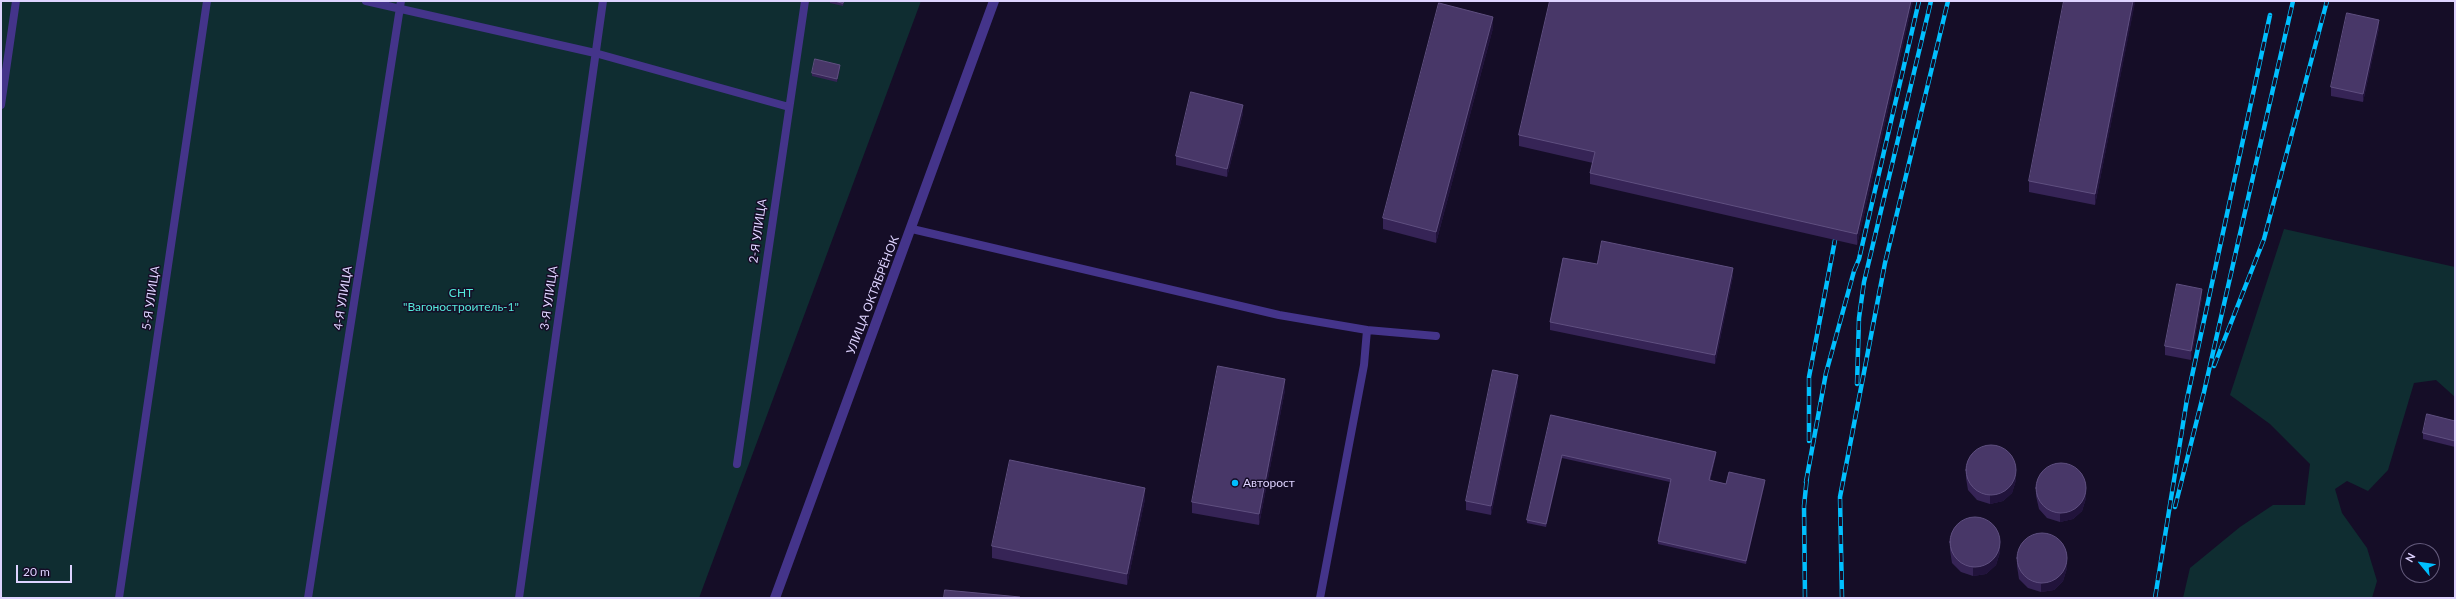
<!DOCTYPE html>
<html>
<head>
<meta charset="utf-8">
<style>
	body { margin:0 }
	#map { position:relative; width:2456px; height:599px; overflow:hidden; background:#150d27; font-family:Lato,sans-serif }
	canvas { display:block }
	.frame { position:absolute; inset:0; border:2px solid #ded3ff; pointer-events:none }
	.north { position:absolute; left:2400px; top:543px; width:40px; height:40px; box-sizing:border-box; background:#150d27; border:1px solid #655c7d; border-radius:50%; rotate:299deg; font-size:11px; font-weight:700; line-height:16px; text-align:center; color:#ded3ff }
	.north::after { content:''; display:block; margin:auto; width:14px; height:18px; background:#00bffe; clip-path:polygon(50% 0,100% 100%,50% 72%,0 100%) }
	.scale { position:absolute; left:16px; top:565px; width:56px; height:18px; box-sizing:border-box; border:2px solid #ded3ff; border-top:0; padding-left:5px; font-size:12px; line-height:14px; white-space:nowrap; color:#ded3ff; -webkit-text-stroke:3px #150d27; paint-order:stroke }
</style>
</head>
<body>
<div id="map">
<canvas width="2456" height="599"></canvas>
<div class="frame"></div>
<div class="north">N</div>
<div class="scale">20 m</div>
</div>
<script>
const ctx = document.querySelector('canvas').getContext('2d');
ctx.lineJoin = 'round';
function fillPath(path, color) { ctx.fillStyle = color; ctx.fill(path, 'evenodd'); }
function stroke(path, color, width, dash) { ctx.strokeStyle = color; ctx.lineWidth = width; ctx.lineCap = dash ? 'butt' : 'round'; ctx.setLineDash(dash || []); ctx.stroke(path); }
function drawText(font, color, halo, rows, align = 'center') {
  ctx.font = font + ' Lato,sans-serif'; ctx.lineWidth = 3; ctx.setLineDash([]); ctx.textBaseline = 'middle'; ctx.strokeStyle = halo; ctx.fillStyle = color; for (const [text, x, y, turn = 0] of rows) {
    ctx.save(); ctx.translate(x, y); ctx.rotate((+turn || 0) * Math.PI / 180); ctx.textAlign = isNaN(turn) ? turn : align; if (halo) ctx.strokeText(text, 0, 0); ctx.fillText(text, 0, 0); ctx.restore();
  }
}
fillPath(new Path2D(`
	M1,1h920l-222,597h-698z
	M2284,229l171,38v130l-19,-17 -22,3 -26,87 -20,21 -21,-10 -12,8 7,24 25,35 10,33 -5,17h-189l7,-30 50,-41 33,-22h32l5,-41 -40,-40 -40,-29z`), '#0f2d31');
stroke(new Path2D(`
	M366,1l229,52 194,54
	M1,105l15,-104
	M912,229l367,86 88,15 -3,35 -44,233
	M1367,330l69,6
	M737,464l68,-463
	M119,598l88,-597
	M308,598l93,-597
	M519,598l84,-597`), '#44348a', 8);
stroke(new Path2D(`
	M775,598l219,-597`), '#44348a', 10);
const rail = new Path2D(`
	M2214,366l50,-127 63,-238
	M1857,384l2,-66 5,-36 67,-281
	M1809,441v-64l26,-137
	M1806,482l20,-109 28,-102 5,-12 60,-258
	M2175,507l29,-115 89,-391
	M1805,598l-1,-92 3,-29
	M1842,598l-2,-101 45,-234 63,-262
	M2155,598l32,-199 83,-384`);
stroke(rail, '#00bffe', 4.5);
stroke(rail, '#150d27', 3, [9]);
fillPath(new Path2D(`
	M830,1h14l-1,5 -13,-3z
	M1550,1h363l-56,244 -267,-61v-11l3,-10 -74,-17v-11z
	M2135,1l-40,204 -66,-13v-11z
	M1493,28l-57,215 -53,-14v-11z
	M2379,28l-16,74 -32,-6v-9z
	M840,68l-3,14 -25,-6v-3z
	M1243,113l-16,64 -51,-12v-9z
	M1597,264l136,12 -18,88 -165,-34v-8z
	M2202,297l-11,63 -26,-5v-9z
	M1518,384l-27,131 -25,-5v-9z
	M1285,390l-26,135 -67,-12v-11z
	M1551,415l165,40 -6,26 16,3 39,-1 -19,81 -88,-20v-3l12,-59 -108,-24 -16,69 -19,-4v-3z
	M2455,421v26l-32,-8v-6z
	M1966,469l50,11 -4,13 -9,8 -13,3 -13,-4 -9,-10 -2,-12z
	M2036,487l50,11 -4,13 -9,8 -13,3 -13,-4 -8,-9 -3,-13z
	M1145,499l-18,86 -135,-27v-12z
	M1950,541l50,11 -4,13 -10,9 -13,2 -12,-4 -9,-9 -2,-13z
	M2017,557l50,11 -4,13 -9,9 -13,2 -13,-4 -9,-9 -2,-13z`), '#362456');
fillPath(new Path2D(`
	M1911,1h2l-56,244v-11z
	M2133,1h2v2l-40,202v-11z
	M1493,17v11l-57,215v-11z
	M2379,20v8l-16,74v-8z
	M840,65v3l-3,14v-3z
	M1243,105v8l-16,64v-8z
	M1733,268v8l-18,88v-9z
	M2202,289v8l-11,63v-9z
	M1518,375v9l-27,131v-9z
	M1285,379v11l-26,135v-11z
	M1716,452v3l-7,28v-3z
	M1562,455v3l-16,69v-3z
	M2016,471v9l-4,13 -9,8 -13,3v-9z
	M1765,480v3l-19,81v-3z
	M1145,488v11l-18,86v-11z
	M2086,490v8l-4,13 -9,8 -13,3v-8z
	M2000,544v8l-4,13 -10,9 -13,2v-8z
	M2067,559v9l-4,13 -9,9 -13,2v-8z`), '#21133b');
const building = new Path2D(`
	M835,1h9l-1,2z
	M1550,1h361l-54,233 -267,-61 5,-21 -76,-17z
	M2064,1h69l-38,193 -66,-13z
	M1439,3l54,14 -57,215 -53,-14z
	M2347,13l32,7 -16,74 -32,-7z
	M815,59l25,6 -3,14 -25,-6z
	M1191,92l52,13 -16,64 -51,-13z
	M1602,241l131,27 -18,87 -165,-33 13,-64 34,6z
	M2177,284l25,5 -11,62 -26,-5z
	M1218,366l67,13 -26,135 -67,-12z
	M1493,370l25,5 -27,131 -25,-5z
	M2427,414l28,7v20l-32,-8z
	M1551,415l165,37 -7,28 17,4 3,-12 36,8 -19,81 -88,-20 13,-62 -109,-24 -16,69 -19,-4z
	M1966 470a25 25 0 1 1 50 0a25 25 0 1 1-50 0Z
	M1010,460l135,28 -18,86 -135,-28z
	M2036 488a25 25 0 1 1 50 0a25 25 0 1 1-50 0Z
	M1950 542a25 25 0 1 1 50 0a25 25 0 1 1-50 0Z
	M2017 558a25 25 0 1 1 50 0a25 25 0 1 1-50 0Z
	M945,590l75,7v1h-76z`);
fillPath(building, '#483768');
stroke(building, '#5f4f80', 1);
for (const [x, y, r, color] of [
	[1235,483,4,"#00bffe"]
]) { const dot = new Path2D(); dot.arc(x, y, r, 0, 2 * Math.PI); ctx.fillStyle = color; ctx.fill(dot); stroke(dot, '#150d27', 1.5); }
drawText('12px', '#ded3ff', '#150d27', [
	["2-Я УЛИЦА",758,231,-82],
	["УЛИЦА ОКТЯБРЁНОК",873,295,-69],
	["5-Я УЛИЦА",151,298,-82],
	["4-Я УЛИЦА",343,298,-81],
	["3-Я УЛИЦА",549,298,-82]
]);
drawText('12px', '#54eadb', '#150d27', [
	["СНТ",461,293],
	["\"Вагоностроитель-1\"",461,307]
]);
drawText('12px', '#ded3ff', '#150d27', [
	["Авторост",1243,483]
], 'left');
</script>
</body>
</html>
